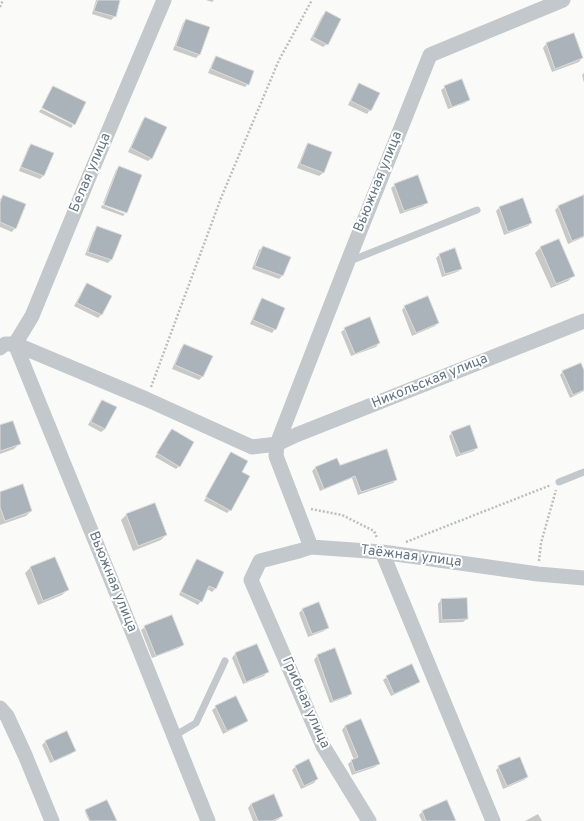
<!DOCTYPE html>
<html>
<head>
<meta charset="utf-8">
<style>
	body { margin:0 }
	canvas { display:block; background:#fafaf8 }
</style>
</head>
<body>
<canvas width="584" height="821"></canvas>
<script>
const ctx = document.querySelector('canvas').getContext('2d');
ctx.lineJoin = 'round';
function fillPath(path, color) { ctx.fillStyle = color; ctx.fill(path, 'evenodd'); }
function stroke(path, color, width, dash) { ctx.strokeStyle = color; ctx.lineWidth = width; ctx.lineCap = dash ? 'butt' : 'round'; ctx.setLineDash(dash || []); ctx.stroke(path); }
function drawText(font, color, halo, rows, align = 'center') {
  ctx.font = font + ' Overpass,sans-serif'; ctx.lineWidth = 4; ctx.setLineDash([]); ctx.textBaseline = 'middle'; ctx.strokeStyle = halo; ctx.fillStyle = color; for (const [text, x, y, turn = 0] of rows) {
    ctx.save(); ctx.translate(x, y); ctx.rotate((+turn || 0) * Math.PI / 180); ctx.textAlign = isNaN(turn) ? turn : align; if (halo) ctx.strokeText(text, 0, 0); ctx.fillText(text, 0, 0); ctx.restore();
  }
}
fillPath(new Path2D(`
	M96,0h23l-4,16 -4,4 -19,-6z
	M206,0h8l-2,2z
	M326,12l1,32 -4,3 -13,-7 12,-24z
	M186,20l23,8 -10,27 -3,3 -23,-8 10,-27z
	M573,34l9,24 -3,4 -27,10 -9,-24 3,-4z
	M217,57l31,27 -3,3 -37,-14 5,-12z
	M584,73v10l-2,-8z
	M360,84l10,26 -3,4 -19,-9 8,-17z
	M53,87l21,36 -32,-16 8,-16z
	M445,87l24,12 -4,4 -17,6 -7,-19z
	M41,109l32,16 -2,3 -32,-16z
	M146,118l6,40 -4,3 -20,-9 14,-31z
	M308,144l23,9 -8,20 -4,3 -22,-8 8,-20z
	M31,145l21,9 -9,22 -3,3 -21,-8 9,-23z
	M119,167l22,8 -15,38v-1l-23,-9 13,-33z
	M395,185l32,17 -4,4 -23,8 -9,-26z
	M4,196l11,32 -3,4 -12,-5v-28z
	M583,197l1,2v38l-16,7 -13,-34 3,-3z
	M523,199l8,24 -3,3 -24,9 -8,-24 3,-3z
	M102,205l23,9 -2,2 -22,-8z
	M98,227l22,9 -9,24 -3,3 -23,-8 9,-24z
	M558,240l16,35 -6,6 -17,7 -16,-35 5,-5z
	M263,247l26,10 -7,19 -3,3 -27,-10 7,-19z
	M439,255l22,14 -4,3 -15,5 -6,-19z
	M87,284l23,12 -9,19 -3,3 -24,-12 10,-18z
	M263,299l12,30 -3,4 -22,-9 9,-21z
	M405,306l33,17 -3,3 -23,10 -10,-26z
	M345,329l34,14 -3,4 -25,9 -10,-24z
	M185,345l26,11 -9,21 -3,3 -27,-11 9,-21z
	M563,371l21,2v18l-14,7 -10,-23z
	M102,401l3,28 -4,3 -13,-7 11,-21z
	M0,426l19,18 -5,5 -14,5z
	M172,430l7,36 -3,3 -21,-12 14,-24z
	M452,433l25,14 -3,4 -18,6 -7,-21z
	M231,453l10,19 -11,38 -3,3 -23,-12 24,-44z
	M340,466l56,14 -3,3 -35,12 -6,-17 -32,13 -8,-20 3,-3z
	M0,494l31,17 -5,5 -26,9z
	M154,504l12,31 -5,5 -28,11 -12,-31 5,-5z
	M54,558l13,32 -5,5 -24,10 -13,-32 5,-5z
	M197,560l18,29 -3,3 -5,-3 -6,12 -3,4 -19,-10 15,-32z
	M441,600l26,19 -4,3 -24,1 -1,-19z
	M302,610l25,17 -3,4 -16,6 -9,-24z
	M145,627l38,18 -4,3 -27,10 -11,-28z
	M256,646l11,26 -3,4 -21,8 -11,-26 3,-4z
	M335,650l16,44 -4,3 -17,6 -16,-43 3,-4z
	M387,677l32,5 -4,3 -24,11 -8,-16z
	M216,707l31,14 -4,3 -20,10 -11,-24z
	M345,726l34,37 -4,4 -23,8 -4,-11 3,-3 3,-1 -12,-30z
	M45,742l30,8 -4,4 -21,9 -8,-18z
	M308,761l9,18 -3,4 -13,6 -9,-19 3,-3z
	M499,767l28,10 -3,3 -21,9 -7,-19z
	M251,804l31,12 -3,3 -4,2h-22l-5,-13z
	M86,811l25,10h-22l-4,-9z
	M422,812l33,9h-33l-3,-6z
	M538,814l4,7h-17z`), '#0003');
const building = new Path2D(`
	M98,0h22l-4,17 -22,-6z
	M326,11l15,8 -13,26 -15,-8z
	M186,19l24,8 -10,28 -24,-9z
	M574,33l9,25 -28,11 -9,-26z
	M216,56l38,15 -5,14 -38,-16z
	M462,79l8,21 -18,7 -8,-21z
	M359,83l21,10 -9,18 -20,-10z
	M53,86l33,16 -11,23 -33,-17z
	M145,117l22,10 -15,32 -21,-11z
	M308,143l24,9 -8,21 -24,-9z
	M31,144l23,9 -10,23 -23,-9z
	M119,166l23,9 -15,38 -23,-8z
	M418,175l10,28 -24,8 -10,-27z
	M3,195l23,9 -10,25 -16,-7v-19z
	M584,195v41l-12,5 -14,-35z
	M523,198l9,25 -24,9 -9,-25z
	M97,226l25,9 -10,25 -24,-8z
	M559,239l16,37 -19,8 -16,-37z
	M263,246l28,11 -8,19 -28,-10z
	M455,248l7,21 -17,5 -6,-20z
	M87,283l25,13 -10,19 -25,-12z
	M428,296l11,27 -23,10 -12,-27z
	M262,298l23,10 -9,22 -23,-10z
	M370,317l10,26 -25,11 -11,-26z
	M184,344l29,12 -10,21 -28,-12z
	M581,363l3,7v20l-11,5 -11,-24z
	M102,400l15,7 -12,22 -14,-7z
	M13,421l8,23 -21,7v-26z
	M470,425l8,23 -18,6 -9,-22z
	M172,429l22,13 -14,25 -23,-14z
	M387,449l10,31 -36,12 -6,-16 -31,13 -9,-22 22,-9 3,7z
	M231,452l17,9 -6,11 8,4 -19,35 -25,-14z
	M23,484l9,27 -27,10 -5,-14v-15z
	M155,503l12,32 -29,11 -12,-32z
	M55,557l14,33 -26,11 -13,-34z
	M197,559l27,13 -8,17 -7,-3 -7,16 -21,-10z
	M467,598l1,21 -26,1 -1,-21z
	M319,602l10,26 -17,6 -10,-25z
	M172,615l12,30 -28,11 -12,-30z
	M257,644l12,28 -23,10 -11,-29z
	M335,648l17,46 -19,7 -16,-46z
	M412,664l8,18 -26,12 -8,-18z
	M236,696l12,25 -21,10 -12,-25z
	M361,719l19,45 -25,8 -4,-12 7,-3 -13,-31z
	M67,731l9,20 -22,10 -9,-20z
	M520,757l8,20 -21,9 -9,-20z
	M309,759l9,20 -14,7 -9,-20z
	M274,794l9,22 -11,5h-14l-7,-17z
	M107,800l10,21h-27l-5,-11z
	M447,800l9,21h-30l-4,-10z`);
fillPath(building, '#aab3b9');
stroke(building, '#dcdcda', 1);
stroke(new Path2D(`
	M0,7l3,-7
	M151,387l70,-189 58,-138 33,-60
	M311,509l31,6 32,16 3,7
	M406,542l145,-57
	M539,561l2,-18 15,-53`), '#bbbfc2', 2.5, [2, 2]);
stroke(new Path2D(`
	M350,261l127,-51
	M559,482l25,-10
	M174,736l22,-13 29,-62`), '#c3c8cc', 7);
stroke(new Path2D(`
	M15,344l119,292 74,185
	M15,344l17,-28 57,-139 75,-177
	M0,348l5,-4h10l131,55 106,48 25,-3 19,-9 288,-114
	M311,547l-35,-91 1,-12 71,-183 82,-206 133,-55
	M382,552l111,269
	M0,708l7,8 18,39 27,66
	M369,821l-46,-75 -72,-166 9,-19 39,-10 12,-4 71,5 156,22 46,4`), '#c3c8cc', 15);
drawText('14px', '#657683', '#fff', [
	["Белая улица",91,173,-67],
	["Вьюжная улица",379,182,-68],
	["Никольская улица",430,382,-22],
	["Таёжная улица",411,557,7],
	["Вьюжная улица",112,582,68],
	["Грибная улица",305,703,66]
]);
</script>
</body>
</html>
